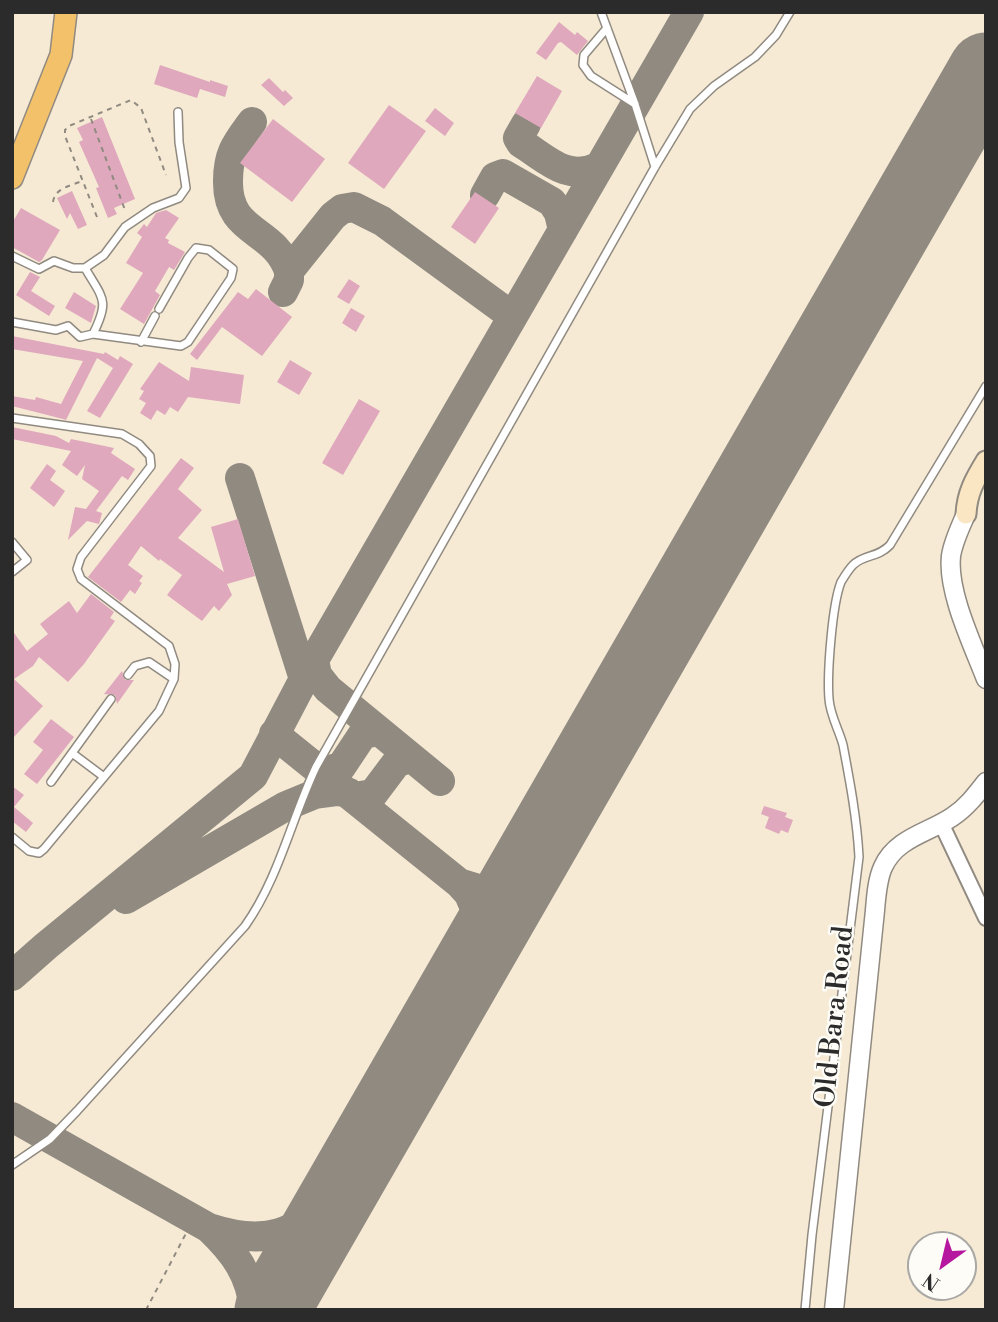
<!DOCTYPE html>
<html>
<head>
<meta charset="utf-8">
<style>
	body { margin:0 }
	#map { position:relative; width:998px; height:1322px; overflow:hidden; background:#f6ead5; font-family:"Libre Bodoni",serif }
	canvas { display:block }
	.frame { position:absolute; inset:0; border:14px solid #2b2b2b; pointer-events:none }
	.north { position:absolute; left:907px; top:1231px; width:70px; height:70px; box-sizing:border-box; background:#fdfcf7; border:2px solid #a9a8a5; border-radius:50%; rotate:214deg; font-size:19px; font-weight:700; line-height:28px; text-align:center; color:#2b2b2b }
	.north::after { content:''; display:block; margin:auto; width:24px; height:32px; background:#b5179e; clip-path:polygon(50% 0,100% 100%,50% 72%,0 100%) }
</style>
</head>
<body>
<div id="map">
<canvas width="998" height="1322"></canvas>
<div class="frame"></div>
<div class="north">N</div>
</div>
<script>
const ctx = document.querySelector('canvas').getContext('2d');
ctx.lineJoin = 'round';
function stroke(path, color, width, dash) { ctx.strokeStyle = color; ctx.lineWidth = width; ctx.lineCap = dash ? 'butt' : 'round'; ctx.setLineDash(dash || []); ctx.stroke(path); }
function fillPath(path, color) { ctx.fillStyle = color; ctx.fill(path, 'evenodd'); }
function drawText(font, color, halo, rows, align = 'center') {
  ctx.font = font + ' "Libre Bodoni",serif'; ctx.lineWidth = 5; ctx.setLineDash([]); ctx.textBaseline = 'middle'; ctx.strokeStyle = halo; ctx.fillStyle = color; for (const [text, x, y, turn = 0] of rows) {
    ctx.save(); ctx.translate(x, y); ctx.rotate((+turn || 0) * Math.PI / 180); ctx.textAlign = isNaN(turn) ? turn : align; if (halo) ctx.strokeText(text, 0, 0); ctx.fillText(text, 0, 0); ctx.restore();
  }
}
stroke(new Path2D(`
	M252,122c-16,22 -24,31 -24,59 -1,54 46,46 61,90
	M526,124l-8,14 3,5c26,16 46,39 77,24
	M485,195l10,-18 8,-3 49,28 7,11 4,17
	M283,292l6,-12v-9l44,-55 9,-7 12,-2 28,14 130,95
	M240,478l64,201
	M314,660l3,15 11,14 112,92
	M274,734l185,149 10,11 18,42
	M322,772l19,-5 22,-33 15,-3
	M354,797l19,-3 24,-32 14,-4
	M459,883l39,12 13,-1
	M126,899l160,-93 29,-12 23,-3 11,2
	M12,976l34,-30 207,-170 61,-116 375,-648
	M12,1117l197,111c58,19 86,6 129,-34
	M209,1228c25,24 42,46 45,82`), '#908a80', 30);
stroke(new Path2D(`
	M272,1310l714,-1240`), '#908a80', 75);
fillPath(new Path2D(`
	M559,22l16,13 2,-3 11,9 -11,14 -16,-13 -3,1 -12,17 -10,-7z
	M160,65l50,17v-2l18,6 -3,11 -25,-8 -3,9 -43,-14z
	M537,76l25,15 -21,37 -26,-15z
	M269,78l14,14 2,-2 8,8 -9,8 -23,-21z
	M389,105l37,26 -42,58 -36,-26z
	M435,108l19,15 -9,13 -20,-15z
	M102,117l33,82 -21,9 3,6 -9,4 -12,-30 3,-1 -20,-45 4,-2 -6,-12z
	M273,119l52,40 -33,43 -52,-39z
	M72,191l15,34 -9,4 -8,-16 -3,6 -10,-21z
	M475,192l24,16 -24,36 -24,-17z
	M21,208l39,22 -18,30 -3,2 -27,-15v-24z
	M166,210l13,8 -14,20 4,2 -1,3 17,9 -11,18 -5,-3 -14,24 5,4 -16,29 -24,-15 23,-36 -17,-10 16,-26 -5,-4 7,-9 3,3 9,-14z
	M30,272l10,5 -9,14 24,15 -6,10 -33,-21z
	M349,279l11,7 -11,18 -12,-7z
	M256,289l36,28 -30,39 -40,-29 -25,33 -7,-6 48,-62 10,7z
	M74,292l22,14 -5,17 -26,-15z
	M351,308l14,8 -9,16 -14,-9z
	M12,336l92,18 1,-2 13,8 2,-4 13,8 -33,54 -13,-7 26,-43 -16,-10 -31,62 -3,-1 -51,-13v-10l23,4 1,-3 25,7 22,-43 -71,-12z
	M290,360l22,13 -13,22 -22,-13z
	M159,362l30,19 2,-14 53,8 -4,29 -52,-7 -10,15 -8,-5 -5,8 -8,-5 -6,10 -11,-7 6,-10 -7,-4 5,-8 -4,-2z
	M359,399l21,12 -37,64 -21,-12z
	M12,427l44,9 13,7 2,-4 43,9 -3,5 24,16 -7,11 -6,-4 -26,35 6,2 -3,11 -12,-3 -19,19 7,-33 11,2 13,-18 -17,-12 3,-14 -8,11 -15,-11 9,-14 -59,-12z
	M181,458l13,10 -16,21 24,21 -24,28 46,34 -13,-45 27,-8 17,57 -28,8 5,11 -13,16 -5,-5 -12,15 -35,-26 15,-20 -22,-16 -1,2 -18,-15 -13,19 15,11 -4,5 3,2 -7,11 -5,-4 -9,12 -33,-25z
	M47,464l9,7 -6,9 15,11 -11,16 -24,-19z
	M91,594l23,18 -4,6 5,3 -31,43 -16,18 -29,-25 -6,9 -19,13 29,27 -31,33v-109l15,21 21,-17 -8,-10 29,-23 8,12z
	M122,671l3,9h9l-17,24 -2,-9 -11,-1z
	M51,719l23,18 -37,47 -13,-10 19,-24 -10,-8z
	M12,786l12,9 -10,12 19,16 -7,9 -14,-11z
	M764,806l23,7 -2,4 8,3 -5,13 -7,-3 -2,4 -14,-6 4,-11 -8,-3z`), '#dfa8bc');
const service = new Path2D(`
	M601,12l34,92 20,63
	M607,28l-23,27 -1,10 8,11 44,28
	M12,256l27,13 15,-8 19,7h12l19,-13 21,-28 28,-19 26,-10 7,-10 -7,-46 -1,-30
	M85,268c18,31 25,32 8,66
	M12,322l44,8 12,-4 12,11 13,-3 88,12 7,-4 43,-64 2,-9 -24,-19 -13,-2 -8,10 -29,51
	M141,342l14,-26
	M12,418l110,16 17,10 11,12 1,10 -70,91 -4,12 4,10 88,67 6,18 -1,15 -15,32 -115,138 -5,4 -10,-2 -17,-14
	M12,542l15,18 -15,12
	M128,675l7,-9 14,-4 25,17
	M72,753l32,24
	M51,782l60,-83
	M12,1165l38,-26 27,-28 168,-185c34,-48 46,-106 71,-159l339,-600 35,-58 24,-23 41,-29 21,-22 14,-23
	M805,1310l7,-75 47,-378c-2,-38 -9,-75 -16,-112 -4,-15 -13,-30 -14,-46 -2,-25 3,-94 12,-117 3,-5 8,-13 12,-17 11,-11 25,-7 37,-20l96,-159`);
const minor = new Path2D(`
	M941,823l45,95`);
const tertiary = new Path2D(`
	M966,514c-6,14 -13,28 -15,42 -4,36 22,89 35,123
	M834,1310l40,-390c2,-16 2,-38 9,-53 13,-29 45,-34 69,-50 14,-9 24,-22 34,-35`);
const secondary = new Path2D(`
	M966,514c1,-21 9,-35 20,-53`);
const primary = new Path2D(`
	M12,178l49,-123 5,-43`);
stroke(service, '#908a80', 10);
stroke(minor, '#908a80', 18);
stroke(tertiary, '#908a80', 21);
stroke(secondary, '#908a80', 23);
stroke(primary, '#908a80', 24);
stroke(new Path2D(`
	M91,119l34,91
	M53,202c2,-14 17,-16 29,-21
	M97,217l-32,-81v-6l4,-4 62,-26 10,8 25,67
	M146,1310l47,-90`), '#908a80', 2, [5, 5]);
stroke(service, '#fff', 7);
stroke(minor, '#fff', 14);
stroke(tertiary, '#fff', 18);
stroke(secondary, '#fbe6c4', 19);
stroke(primary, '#f4c16b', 21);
drawText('28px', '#2b2b2b', '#fdfcf7', [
	["Old Bara Road",836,1017,-84]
]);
</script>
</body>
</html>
